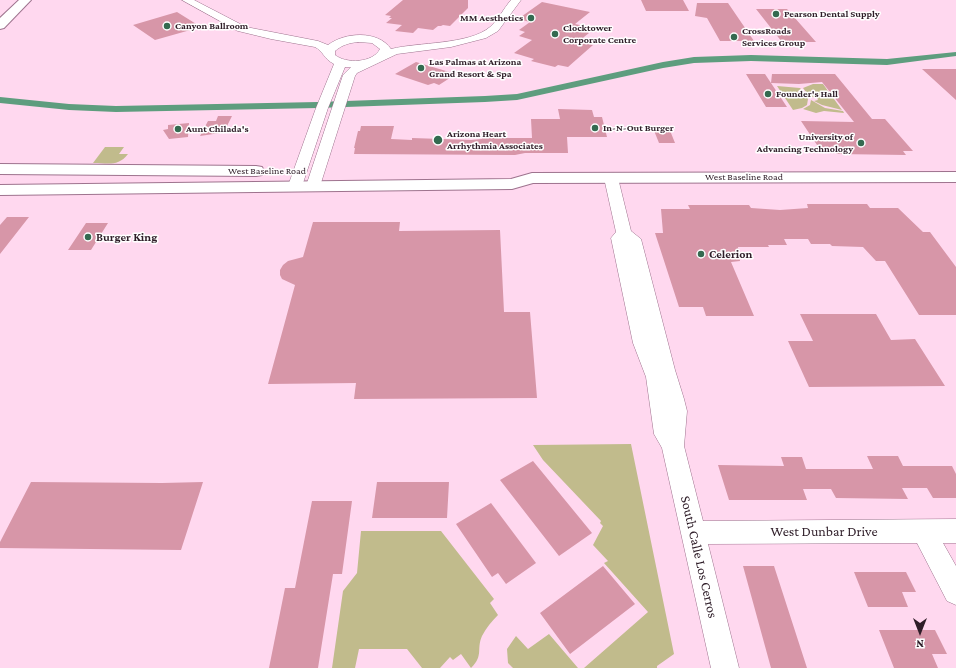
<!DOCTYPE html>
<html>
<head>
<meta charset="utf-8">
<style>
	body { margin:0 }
	#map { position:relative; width:956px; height:668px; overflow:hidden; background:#ffd8ef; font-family:"Crimson Pro",serif }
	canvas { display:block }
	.north { position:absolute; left:900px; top:612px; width:40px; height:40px; -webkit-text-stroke:3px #fff; paint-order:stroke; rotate:180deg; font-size:11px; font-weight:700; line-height:16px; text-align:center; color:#2f1e29 }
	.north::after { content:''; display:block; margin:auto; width:14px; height:18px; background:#2f1e29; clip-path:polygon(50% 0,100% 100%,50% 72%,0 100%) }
</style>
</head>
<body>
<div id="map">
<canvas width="956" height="668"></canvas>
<div class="north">N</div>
</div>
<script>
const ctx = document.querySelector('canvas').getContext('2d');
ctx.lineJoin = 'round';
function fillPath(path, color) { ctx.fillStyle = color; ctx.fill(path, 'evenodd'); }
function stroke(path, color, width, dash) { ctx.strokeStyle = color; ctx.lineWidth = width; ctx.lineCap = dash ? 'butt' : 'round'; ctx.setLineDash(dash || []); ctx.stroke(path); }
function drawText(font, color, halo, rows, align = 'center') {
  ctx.font = font + ' "Crimson Pro",serif'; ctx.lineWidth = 3; ctx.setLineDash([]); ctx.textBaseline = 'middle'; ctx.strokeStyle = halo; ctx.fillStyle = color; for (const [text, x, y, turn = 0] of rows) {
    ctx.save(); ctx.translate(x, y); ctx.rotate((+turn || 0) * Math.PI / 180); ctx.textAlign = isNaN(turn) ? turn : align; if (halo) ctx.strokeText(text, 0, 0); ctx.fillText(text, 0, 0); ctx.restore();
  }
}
fillPath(new Path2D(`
	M813,84h10l19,26 -20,-5 -8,-4 4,-1 -1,-2 -8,-2 -6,-8z
	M777,86l23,2 1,1 -4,3 8,2 3,5 -1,6 -5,3 -9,2z
	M811,100l14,8 18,3 1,2 -20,-2 -8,2 -13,-4 7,-4z
	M105,147h19l-5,7h9c-10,13 -20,9 -35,9z
	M631,444l43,210 -17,12v2h-73l64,-56 -44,-49 4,-2 -15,-16 10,-19 -3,-3 1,-2 -58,-61 -10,-15z
	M361,531h80l53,68 -4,4 8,12c-6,6 -12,13 -16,21 -6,14 2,19 -11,32l-10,-14 -8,6 -3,-3 -10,11h-18l-15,-19h-48l-4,19h-23l11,-77 14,-18z
	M549,634l29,34h-65l-5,-5 -1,-14 9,-13 12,13z`), '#c1bb8c');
fillPath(new Path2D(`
	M956,52v4l-69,9 -136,-4 -57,2 -31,5 -146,32 -32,2 -167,6 -202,4 -47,-2 -69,-7v-6l69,7 47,2 202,-4 167,-6 32,-2 146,-32 31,-5 57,-2 136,4z`), '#5e9d7e');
fillPath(new Path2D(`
	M403,0h65v8l-18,18 -7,-1 -2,1h-3l-5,4 -15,-2 -5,5 -18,-2 7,-6 -16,-2 6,-5h-3l2,-2 -6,-1z
	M641,0h42l6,11h-43z
	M542,2l48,10 -15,12 13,3 -4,4 5,2 -10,8 14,4 -25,22 -10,-2 -3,2 -24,-6 3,-2 -20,-6 18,-13 -13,-4 6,-4 -6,-2 11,-8 -12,-3z
	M697,3h31l26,38h-34l-13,-23 -12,-2z
	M756,9h31l29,33h-34z
	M177,12l24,15 -46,13 -22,-15z
	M416,62l40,12 -17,11 -5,-2 -6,2 -33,-11z
	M922,69h34v31z
	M746,74h19l22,33h-21z
	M772,74h63l37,45h13l28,32h-10l3,4 -69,-1 -3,-3h-13l-20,-30 53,1 -32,-40 -23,2 -28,-1z
	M558,109l34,1 2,7h8l5,20h-40l1,16h-43l-10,2 -161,-1 1,-6h-1l4,-17h2l1,-5h33l-3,13 21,1v-2l59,2 11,-1v-1h50l-1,-19h29z
	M218,116h14l-5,10 -7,7 -20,3 8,-15h8z
	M189,123l-1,14 -19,2 -6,-9 5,-1v-4z
	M653,128h16l6,15h-16z
	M807,204h60l3,4h28l25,24h7l26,35v48h-37l-34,-54h-9l-13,-14 -31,-1 -2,-2h-19l-3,-5h-24l3,6h-19l1,2h-31l2,14 -9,1 23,54h-48l-3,-9h-24l-24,-74h8l-2,-24h29l-2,-4h61l2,3 29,2 28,-2z
	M7,217h22l-29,37v-29z
	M313,222h87l-1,9 101,-1 4,82h26l7,86 -183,1 2,-16 -88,1 27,-99 -13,-6 -2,-4v-5l3,-5 5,-4 15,-4z
	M86,223h22l-17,27h-23z
	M800,314h76l15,26 24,-1 30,47 -136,1 -21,-46h25z
	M867,456h31l5,10h49l4,8v24h-23l-6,-10h-25l6,11 -72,-1 -5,-9h-28l4,11h-78l-11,-35 66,1 -3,-9h21l4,12h67z
	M533,461l59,72 -33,23 -59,-76z
	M31,482l131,1 41,-1 -22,68 -181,-2v-6z
	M377,482h72l-2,36h-75z
	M312,501h40l-10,73h-9l-15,94h-49l16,-80h10z
	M491,503l45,60 -30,21 -8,-11 -6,4 -36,-53z
	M603,566l32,38 -65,50 -30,-41z
	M743,566h31l33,102h-36z
	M854,572h52l10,20h-14l6,15h-40z
	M879,630h56l12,24h-15l6,14h-44z`), '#d796a8');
const minor = new Path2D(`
	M182,0h12l52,27 72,14 10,4c17,-13 50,-15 63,4 27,-7 78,-4 99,-22 8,-7 14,-19 21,-27h10l-23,31 -12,7 -35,9 -54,7 -40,19 -2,3 -35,110 -2,3 -5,1 -5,-1 -2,-3 37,-111 8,-8h-6l-17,41 -26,78 -2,3 -5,1 -5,-1 -2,-3 28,-78 18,-44c-10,-5 -11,-13 -19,-17l-44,-8 -33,-8zM358,42l14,1 8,6c-7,14 -34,15 -45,6v-4c7,-6 14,-8 23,-9z
	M611,174l5,1 2,3 13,53 10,8 34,131 9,29 3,12 -3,35 19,75 253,-2v24h-13l13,23v39l-9,-4 -30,-58 -209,1 31,124h-28l-49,-220 -8,-14 -8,-57 -13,-34 -22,-105 5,-6 -12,-54 2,-3z`);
const major = new Path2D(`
	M0,164l256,2 6,1 2,4 -2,4 -6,1 -256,-2z
	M956,172v10l-423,1 -21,6 -512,6v-10l511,-6 21,-6z`);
const highway = new Path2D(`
	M19,0h12l-27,28 -4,1v-11z`);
stroke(minor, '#9e738e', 1);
stroke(major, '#9e738e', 2);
stroke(highway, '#9e738e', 2);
fillPath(minor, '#fff');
fillPath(major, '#fff');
fillPath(highway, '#fff');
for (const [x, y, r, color] of [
	[776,14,4,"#346a50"],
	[531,18,4,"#346a50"],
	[167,26,4,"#346a50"],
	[555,34,4,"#346a50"],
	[734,37,4,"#346a50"],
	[421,68,4,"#346a50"],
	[768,94,4,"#346a50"],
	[595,128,4,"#346a50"],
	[178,129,4,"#346a50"],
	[438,140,5,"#346a50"],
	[861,143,4,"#346a50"],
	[88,237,4,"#346a50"],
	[701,254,4,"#346a50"]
]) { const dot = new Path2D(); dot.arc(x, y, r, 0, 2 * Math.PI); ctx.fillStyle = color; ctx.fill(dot); stroke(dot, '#fff', 1.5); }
drawText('bold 10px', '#2f1e29', '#fff', [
	["Pearson Dental Supply",784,14],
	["MM Aesthetics",523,18,"right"],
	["Canyon Ballroom",175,26],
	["Clocktower",563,28],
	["Corporate Centre",563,40],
	["CrossRoads",742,31],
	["Services Group",742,43],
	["Las Palmas at Arizona",429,62],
	["Grand Resort & Spa",429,74],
	["Founder's Hall",776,94],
	["In-N-Out Burger",603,128],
	["Aunt Chilada's",186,129],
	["Arizona Heart",447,134],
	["Arrhythmia Associates",447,146],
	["University of",853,137,"right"],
	["Advancing Technology",853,149,"right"]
], 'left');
drawText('10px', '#2f1e29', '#fff', [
	["West Baseline Road",267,171],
	["West Baseline Road",744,177]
]);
drawText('bold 12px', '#2f1e29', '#fff', [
	["Burger King",96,237],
	["Celerion",709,254]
], 'left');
drawText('14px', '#2f1e29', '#fff', [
	["West Dunbar Drive",824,532],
	["South Calle Los Cerros",699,557,77]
]);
</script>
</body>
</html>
